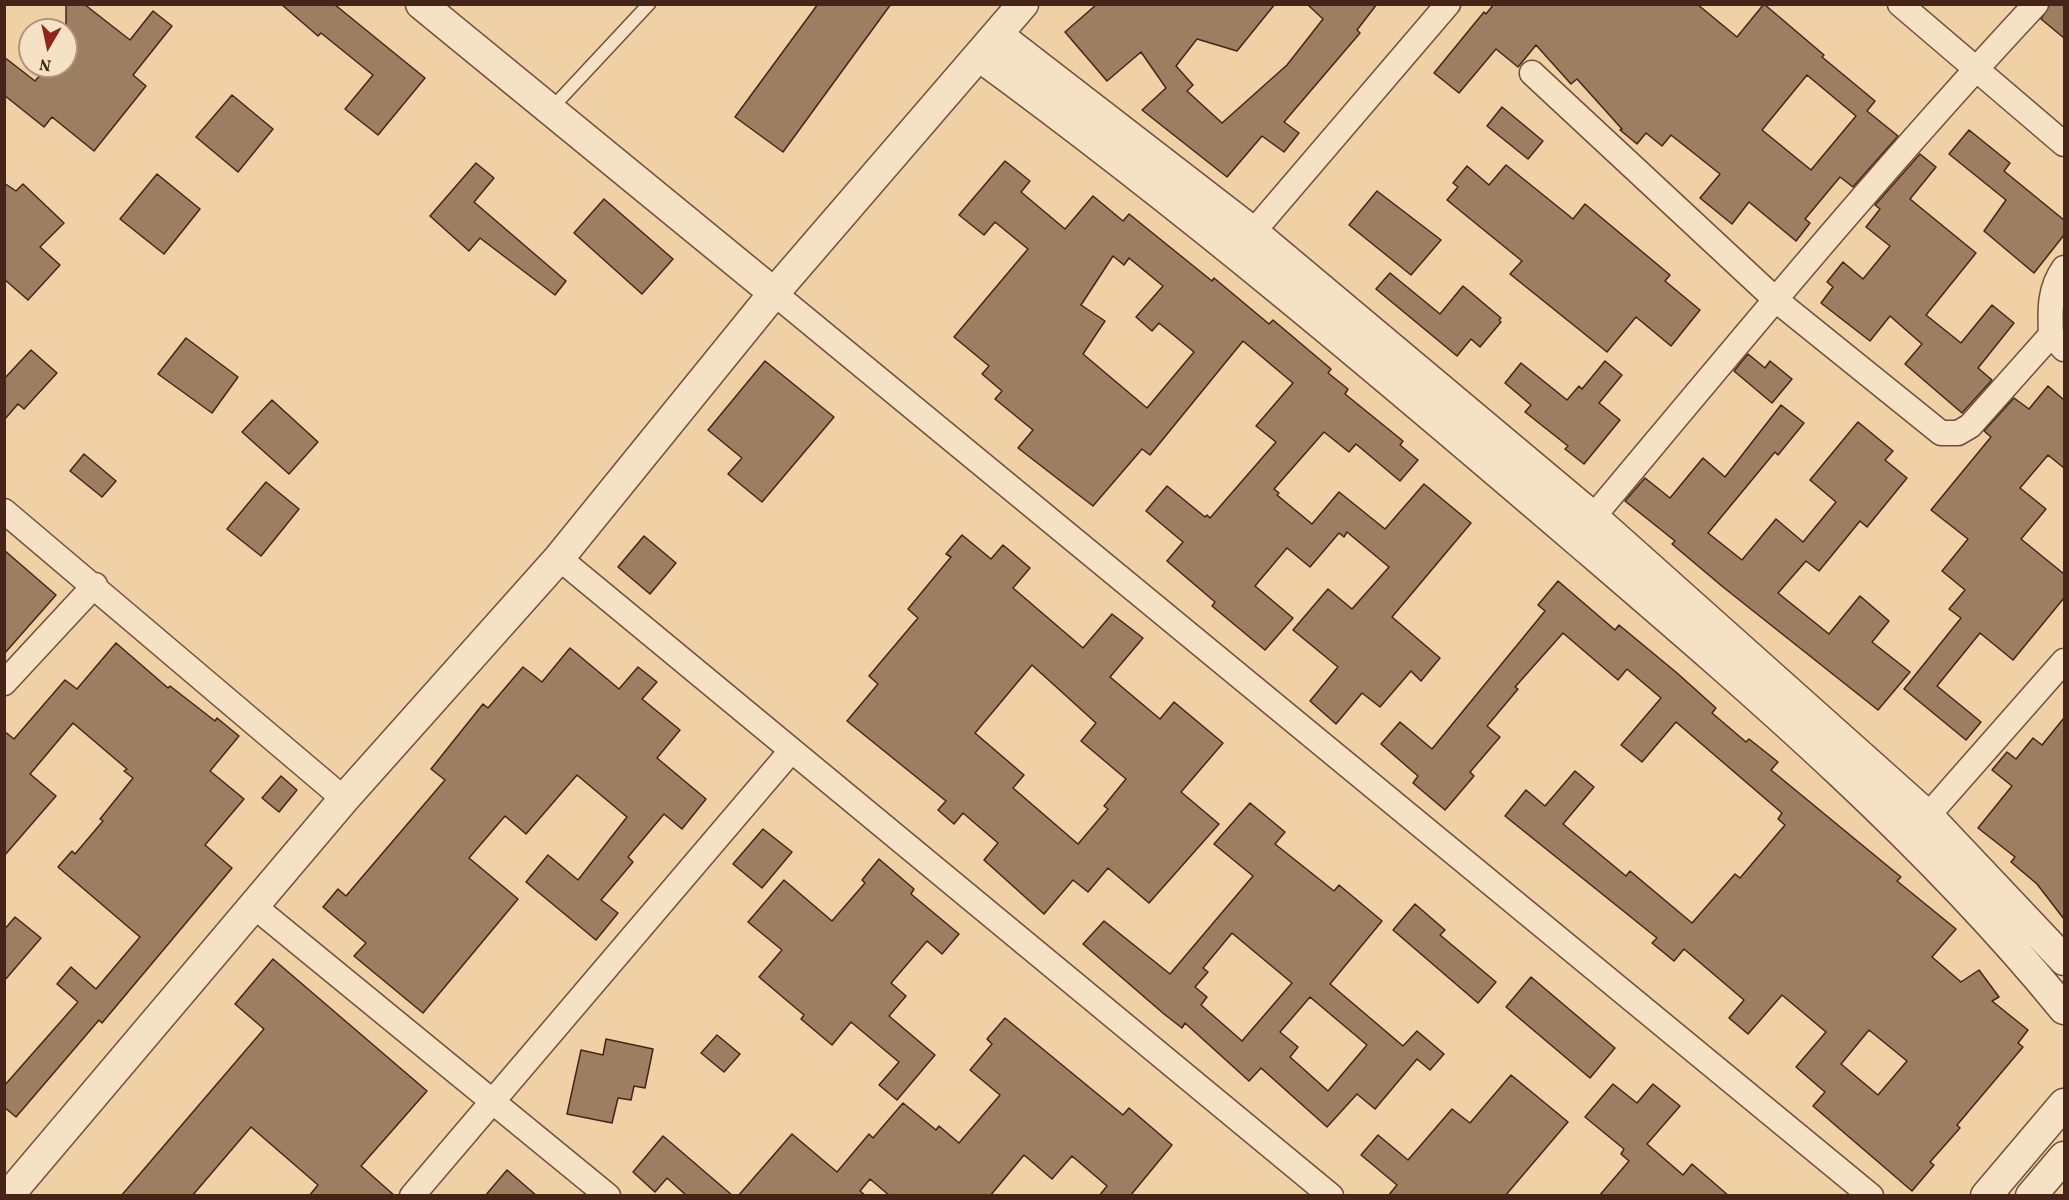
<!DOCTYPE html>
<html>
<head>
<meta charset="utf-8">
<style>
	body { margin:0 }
	#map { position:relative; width:2069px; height:1200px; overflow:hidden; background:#efd1a5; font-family:Vollkorn,serif }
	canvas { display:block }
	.frame { position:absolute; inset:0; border:6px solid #472418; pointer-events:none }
	.north { position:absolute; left:18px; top:18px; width:60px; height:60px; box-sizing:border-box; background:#f5e1c4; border:2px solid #af957f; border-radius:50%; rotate:189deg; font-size:16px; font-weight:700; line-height:24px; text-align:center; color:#472418 }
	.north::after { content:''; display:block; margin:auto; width:21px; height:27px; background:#8f2418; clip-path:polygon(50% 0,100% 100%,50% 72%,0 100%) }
</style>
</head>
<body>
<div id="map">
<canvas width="2069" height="1200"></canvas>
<div class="frame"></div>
<div class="north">N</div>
</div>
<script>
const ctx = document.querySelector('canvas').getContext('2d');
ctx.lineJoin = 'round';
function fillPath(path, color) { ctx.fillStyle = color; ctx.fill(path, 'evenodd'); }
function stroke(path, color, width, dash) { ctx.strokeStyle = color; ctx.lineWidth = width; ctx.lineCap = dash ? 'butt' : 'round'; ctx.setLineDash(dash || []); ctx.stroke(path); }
const building = new Path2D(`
	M66,4h18l46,36 23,-29 19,15 -39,49 13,11 -52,65 -42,-34 -8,10 -40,-32v-38l31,24 13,-15h18z
	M281,4h53l91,74 -47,57 -33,-26 28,-34 -52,-42 -3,3z
	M818,4h73l-108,148 -48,-35z
	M1097,4h178l-38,47 -40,-12 -21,27 17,19 -6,6 35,32 65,-58 36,-46 -16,-15h70l-20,26 3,3 -76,89 15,11 -15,19 -22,-16 -35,41 -85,-67 24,-22 -25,-36 -34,29 -42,-49z
	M1494,4h203l40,33 27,-33 60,51 -2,2 53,44 -8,10 31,25 -45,51 -13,-10 -35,42 5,4 -14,18 -47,-39 -17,22 -32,-26 20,-24 -49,-39 -9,11 -16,-13 -9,11 -17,-14 2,-1 -45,-50 -6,5 -35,-39 -18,22 -22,-18 -37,44 -25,-20 50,-61 2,2zM1807,75l49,41 -45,54 -49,-40z
	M2050,4h14v34l-23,-19z
	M232,95l41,34 -35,43 -42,-35z
	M1502,107l41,34 -15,18 -41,-33z
	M1969,130l41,33 -6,8 60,49v15l-30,38 -50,-42 22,-31 -57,-46z
	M1920,154l16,13 -26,32 66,54 -50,62 35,28 31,-38 22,18 -36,45 14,12 -30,33 -57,-49 17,-20 -32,-28 -20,25 -49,-38 12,-16 -6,-5 16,-20 20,17 27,-33 -24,-19 14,-18 -5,-4z
	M1005,161l25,20 -9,11 44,37 28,-33 30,25 6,-7 83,67 2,-3 55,46 4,-4 58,49 -3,4 20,16 -3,5 58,47 -3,4 18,15 -18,21 -44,-37 -7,8 -25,-20 -50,57 5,4 -2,2 35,29 27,-32 46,37 39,-45 47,39 -79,94 48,41 -19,23 -10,-10 -31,36 -18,-14 -26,31 -26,-23 28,-34 -45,-37 35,-41 24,20 37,-42 -42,-35 -3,5 -5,-4 -29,34 -23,-19 -32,38 38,32 -28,32 -53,-44 3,-4 -48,-41 16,-19 -37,-31 21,-25 38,31 2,-2 3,3 66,-76 -20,-16 37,-43 -50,-42 -93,114 -8,-6 -49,57 -75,-58 15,-18 -38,-31 7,-8 -20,-17 7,-8 -35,-29 74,-88 -33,-27 -11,13 -25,-20zM1113,256l11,9 5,-7 34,28 -27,31 16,14 7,-8 35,29 -47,56 -64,-54 22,-33 -24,-16z
	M476,163l18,15 -20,24 92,79 -11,14 -75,-57 -11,13 -39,-35z
	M1506,165l67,54 12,-15 85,71 -5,6 35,29 -29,36 -35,-29 -29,35 -97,-78 12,-13 -75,-61 11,-13 -5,-4 14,-17 22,19z
	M157,174l43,35 -36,45 -44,-35z
	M4,183l12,8 7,-7 41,39 -24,24 20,18 -32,35 -24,-21z
	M1377,191l64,49 -30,35 -62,-50z
	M604,199l69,60 -31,35 -68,-61z
	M1390,273l50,41 23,-28 38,32 -2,2 2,2 -21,25 -9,-8 -14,17 -81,-67z
	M186,338l52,39 -26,36 -54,-39z
	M31,350l26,23 -33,36 -6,-5 -14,16v-41z
	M1748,354l17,14 5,-7 22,18 -20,24 -38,-32z
	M765,361l69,56 -72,85 -34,-28 14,-16 -34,-28z
	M1605,361l17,14 -23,28 21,17 -36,44 -19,-15 3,-3 -43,-34 6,-7 -26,-22 16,-20 46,37 12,-14 3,3z
	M2048,386l16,14v68l-16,-13 -28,33 26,21 -25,30 43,35v24l-51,62 -33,-27 -43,53 44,36 -15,18 -62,-51 57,-71 -12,-9 16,-19 -23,-19 26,-32 -37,-29 60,-73 -7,-6 30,-33 15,11z
	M272,400l46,42 -29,32 -47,-42z
	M1781,405l23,18 -26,32 -3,-3 -67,81 34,27 34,-41 27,23 33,-40 -26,-22 48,-58 35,29 -8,9 22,18 -40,49 -7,-6 -41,50 -13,-10 -28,32 51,41 31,-38 29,25 -17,21 38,30 -32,38 -155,-123 -51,-43 3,-3 -50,-40 20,-23 25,20 33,-40 22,19z
	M84,454l32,27 -14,16 -32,-26z
	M266,482l33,27 -38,47 -34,-27z
	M962,535l29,24 12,-14 27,23 -17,20 70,60 29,-34 31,24 -33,39 50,42 14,-17 49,41 -42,49 38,32 -70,79 -41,-35 -20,24 -15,-12 -29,34 -60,-54 14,-17 -35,-30 -9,11 -16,-14 8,-9 -99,-80 31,-37 -9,-8 49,-58 -10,-9 43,-52 -5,-3zM1032,665l64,58 -15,18 45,38 -22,27 4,3 -30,35 -65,-56 11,-13 -49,-42z
	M644,536l32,27 -26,31 -32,-27z
	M4,550l52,45 -52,59z
	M1558,581l57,49 4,-5 58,48 39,35 -4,5 34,29 3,-3 29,23 -7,8 130,107 -4,4 59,48 -24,28 29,25 18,-12 20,27 -7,4 36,29 -10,13 5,4 -66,78 3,3 -30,34 4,3 -22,26 -99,-85 12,-14 -29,-25 30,-35 -44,-37 -34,39 -19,-16 15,-18 -60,-51 -10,12 -22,-18 5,-5 -152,-122 21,-26 19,16 30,-35 19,16 -31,37 63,52 4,-5 62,52 43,-49 5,4 45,-53 -7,-6 4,-6 -106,-91 -34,40 -21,-17 40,-47 -34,-29 -9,11 -55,-47 -48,54 3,2 -31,37 13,11 -30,35 4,4 -29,34 -32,-27 5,-7 -37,-32 19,-22 32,27 113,-138 -7,-6zM1869,1030l38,31 -29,34 -37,-31z
	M116,643l52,45 2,-2 45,35 2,-3 22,18 -29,35 34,28 -39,46 27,23 -130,155 -3,-3 -83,97 -12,-10v-21l74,-84 -21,-18 14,-17 25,22 44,-52 -82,-70 14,-16 3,3 28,-33 -3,-2 33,-41 -9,-7 3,-2 -54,-46 -43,51 26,22 -52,60v-125l10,8 51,-59 12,9z
	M570,648l49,41 19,-22 19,15 -15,17 38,31 -23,28 49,41 -24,30 -18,-15 -36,43 5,5 -32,38 17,13 -22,27 -70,-58 22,-27 30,25 49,-63 -50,-42 -51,59 -21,-18 -36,42 49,41 -95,114 -69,-57 12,-13 -43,-36 15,-18 8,7 99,-116 -14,-11 52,-65 5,4 35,-41 19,15z
	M2064,718v201l-27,-35 -26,-22 4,-5 -37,-29 34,-42 -20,-16 15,-18 9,7 17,-21 9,7z
	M281,776l16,14 -18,22 -17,-14z
	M1250,803l35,29 -10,12 59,47 5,-6 43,36 -52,63 73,62 14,-15 27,23 -14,16 -13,-11 -42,50 -18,-15 -30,33 -66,-59 -12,13 -64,-58 -3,5 -18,-14 -81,-70 21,-23 66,53 83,-98 -39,-32zM1232,933l60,50 -50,58 -41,-36 6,-8 -12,-10 13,-15 -5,-4zM1310,997l57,48 -39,46 -38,-34 8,-10 -18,-15z
	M763,829l29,23 -30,36 -29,-24z
	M879,859l35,30 -3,5 48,40 -17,20 -15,-13 -36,42 15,13 -17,20 46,39 -38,45 -18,-15 20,-23 -48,-40 -19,23 -31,-26 3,-4 -45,-38 23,-27 -34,-28 36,-42 48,41 33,-38 -3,-3z
	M1415,904l30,26 -5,5 56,47 -18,21 -85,-73z
	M15,917l26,21 -37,43v-51z
	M273,959l154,132 -66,75 34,30h-86l9,-11 -67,-58 -59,69h-71l143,-167 -29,-25z
	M1531,977l84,71 -25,30 -84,-71z
	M1005,1018l118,97 6,-7 43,37 -42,51h-31l8,-10 -35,-30 -20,23 -28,-24 -34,41h-100l-20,-17 -10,12 6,5h-128l54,-62 45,38 32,-38 4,4 30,-35 33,27 3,-4 20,17 41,-48 -30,-25 22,-26 -5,-5z
	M717,1035l23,19 -16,18 -23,-19z
	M606,1039l47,10 -8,39 -11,-2 -3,14 -13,-2 -6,25 -45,-9 14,-64 22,5z
	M1511,1075l57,47 -63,74h-117l9,-11 -36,-30 17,-20 30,25 44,-51 18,14z
	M1613,1084l24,19 16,-19 27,22 -33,38 36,31 9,-11 37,32h-130l30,-35 -8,-7 3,-5 -39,-32z
	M663,1136l70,60h-46l-20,-18 -12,14 -22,-20z
	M507,1170l30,26h-52z`);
fillPath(building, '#9e7e61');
stroke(building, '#472418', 1.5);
const service = new Path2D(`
	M550,110l99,-106`);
const minor = new Path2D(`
	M1900,4l164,140
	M1532,73l244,227 165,133h17l12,-7 81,-91
	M1253,232l195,-228
	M2064,268c-15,21 -14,42 -13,67l13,14
	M774,293l1097,903
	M4,511l340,288
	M1593,517c145,-173 289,-348 443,-513
	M559,558l772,638
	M4,683l91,-98
	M1917,828l147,-167
	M255,907l353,289
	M412,1196l379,-445`);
const tertiary = new Path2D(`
	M421,4l353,289
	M998,35l255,197 340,285 336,300 135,143
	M979,56c208,152 404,318 599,485 171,147 343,293 486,468
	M8,1196l336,-397 215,-241 215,-265 249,-289
	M1986,1196l78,-92
	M2031,1196l33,-39`);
stroke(service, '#714f3b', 15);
stroke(minor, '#714f3b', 27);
stroke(tertiary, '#714f3b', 33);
stroke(service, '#f5e1c4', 12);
stroke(minor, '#f5e1c4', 24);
stroke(tertiary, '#f5e1c4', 30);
</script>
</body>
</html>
